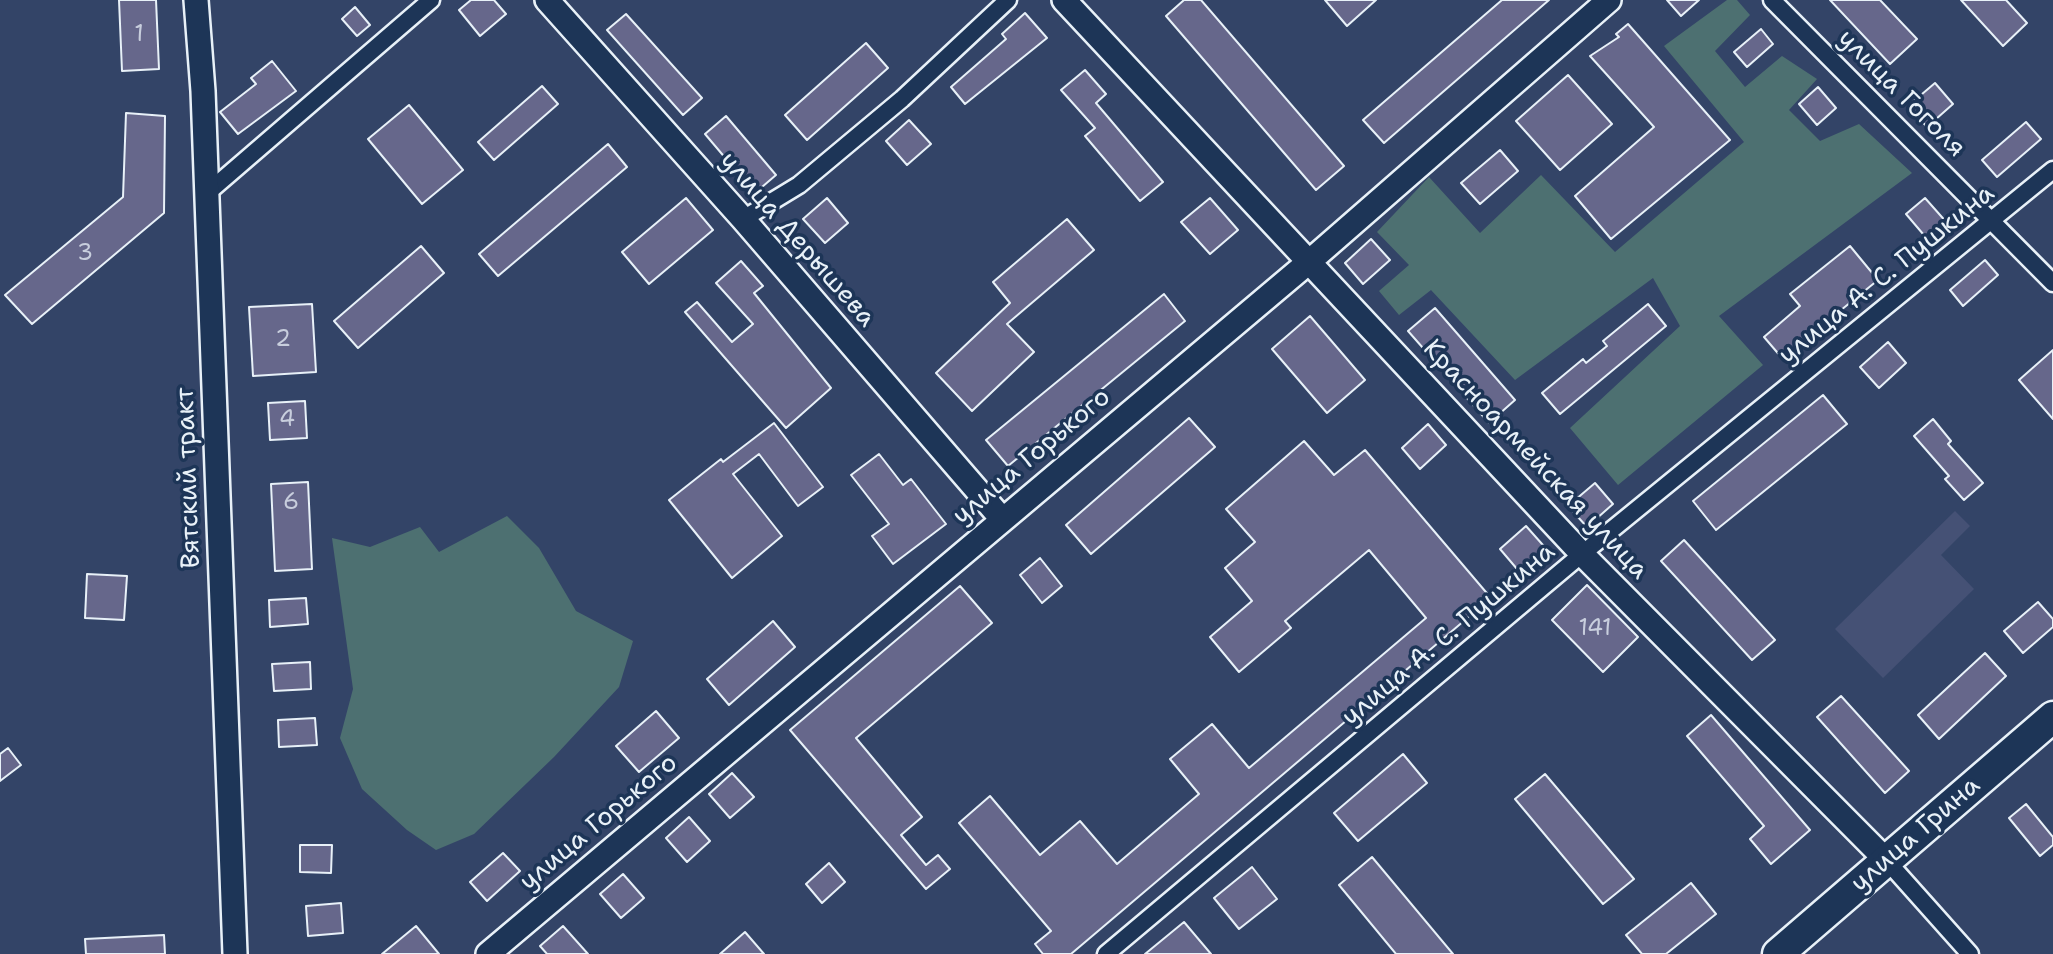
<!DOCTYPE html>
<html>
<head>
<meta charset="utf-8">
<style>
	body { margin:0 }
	canvas { display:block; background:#334467 }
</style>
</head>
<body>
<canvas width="2053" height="954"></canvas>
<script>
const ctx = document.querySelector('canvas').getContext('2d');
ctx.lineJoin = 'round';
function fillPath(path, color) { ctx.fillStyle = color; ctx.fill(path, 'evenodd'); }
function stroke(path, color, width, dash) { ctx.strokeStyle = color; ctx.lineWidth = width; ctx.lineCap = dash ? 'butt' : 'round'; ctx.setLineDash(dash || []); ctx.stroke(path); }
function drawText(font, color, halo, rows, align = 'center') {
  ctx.font = font + ' "Shantell Sans",sans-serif'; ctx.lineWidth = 7; ctx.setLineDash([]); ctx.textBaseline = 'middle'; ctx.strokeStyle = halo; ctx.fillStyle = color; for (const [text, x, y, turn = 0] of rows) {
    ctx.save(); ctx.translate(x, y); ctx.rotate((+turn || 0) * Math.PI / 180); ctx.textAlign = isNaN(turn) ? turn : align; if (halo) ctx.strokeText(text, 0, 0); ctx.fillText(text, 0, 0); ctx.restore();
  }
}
fillPath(new Path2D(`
	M1955,511l15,15 -29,29 33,34 -91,89 -48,-49z`), '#455175');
fillPath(new Path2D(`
	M1727,0h10l13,15 -35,36 30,36 37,-31 35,23 -28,31 31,31 39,-17 53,49 -193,143 44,49 -145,120 -48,-57 110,-102 -27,-48 -138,102 -84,-90 -32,25 -20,-24 30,-26 -32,-33 52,-55 51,56 61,-58 74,77 129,-110 -80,-96z
	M507,516l32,32 37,63 57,30 -14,46 -65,70 -80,77 -38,16 -29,-20 -45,-41 -22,-51 13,-49 -21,-151 38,9 50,-20 19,25z`), '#4d7071');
const building = new Path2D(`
	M119,0h37l3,69 -37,2z
	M471,0h23l12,14 -26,22 -21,-26z
	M1184,0h17l143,166 -28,24 -150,-174z
	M1325,0h51l-29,26z
	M1502,0h47l-165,143 -21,-23z
	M1667,0h32l-18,16z
	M1830,0h50l37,39 -27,25z
	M1961,0h45l21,23 -24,23z
	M355,7l15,18 -13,11 -15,-17z
	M1025,13l22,25 -82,66 -14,-17 55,-48 -4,-5z
	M626,14l76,84 -19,17 -76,-85z
	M1628,24l102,116 -119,99 -36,-43 79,-69 -64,-71 29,-19 -3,-3z
	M1761,29l12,15 -26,23 -13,-15z
	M866,43l22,25 -81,72 -22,-25z
	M272,61l24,30 -58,43 -18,-22 36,-28 -5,-6z
	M1085,70l21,24 -10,9 67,79 -23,19 -55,-65 10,-8 -34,-38z
	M1568,75l44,49 -52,46 -44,-49z
	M1935,83l18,21 -26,23 -19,-21z
	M542,86l16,18 -64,56 -16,-18z
	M1818,87l18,21 -19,17 -18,-21z
	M409,105l54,65 -41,34 -54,-65z
	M126,113l39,3 -1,97 -132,111 -27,-29 118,-98z
	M726,116l50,59 -21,18 -50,-59z
	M909,120l22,24 -24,21 -21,-24z
	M2026,122l15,17 -44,38 -15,-17z
	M608,144l19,23 -129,109 -19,-22z
	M1500,150l18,21 -38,33 -19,-21z
	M686,198l27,32 -64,54 -27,-32z
	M827,198l21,25 -23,20 -22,-24z
	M1210,198l28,32 -28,24 -29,-32z
	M1925,198l23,26 -19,17 -23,-27z
	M1067,219l27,31 -87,74 27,28 -62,59 -36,-38 74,-70 -17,-21z
	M1371,239l19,21 -27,24 -18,-21z
	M421,246l23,27 -86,75 -24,-27z
	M1850,246l28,34 -96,78 -18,-21 36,-31 -10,-12z
	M1985,260l13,15 -35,31 -13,-16z
	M741,261l22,25 -9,7 77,95 -45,40 -101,-116 12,-10 35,40 21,-18 -37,-41z
	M1164,294l21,27 -177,145 -22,-26z
	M312,304l4,68 -63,4 -4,-69z
	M1648,304l18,22 -106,88 -18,-21 41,-34 3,4 21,-17 -4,-5z
	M1435,308l80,92 -26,23 -81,-92z
	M1310,316l55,64 -38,33 -55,-64z
	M1888,342l18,21 -27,25 -19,-21z
	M2053,350v69l-34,-39z
	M1823,395l24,29 -131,106 -23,-29z
	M305,401l2,37 -37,2 -2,-37z
	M1189,418l26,29 -124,107 -25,-29z
	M1933,419l18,22 -3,3 35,39 -19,17 -19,-21 4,-3 -35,-40z
	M774,423l49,64 -25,19 -39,-52 -26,20 49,62 -50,42 -63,-78 52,-41 2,3z
	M1428,424l18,21 -26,24 -18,-21z
	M1304,441l30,34 31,-25 126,148 -420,356h-28l-8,-10 16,-13 -92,-108 31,-27 50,59 40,-34 37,43 82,-70 -29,-35 42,-35 37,44 177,-150 -57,-68 -84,71 6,7 -52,44 -29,-35 42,-36 -27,-33 30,-26 -29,-33z
	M879,454l24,31 8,-6 35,45 -53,40 -21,-28 17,-12 -38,-49z
	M308,482l4,87 -37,2 -4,-87z
	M1595,483l18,21 -26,23 -19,-21z
	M1526,526l24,27 -27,23 -23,-27z
	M1684,540l91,100 -23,20 -91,-99z
	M1040,558l22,28 -20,17 -22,-28z
	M87,574l40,2 -3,44 -39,-2z
	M1587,585l51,52 -35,35 -51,-52z
	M960,586l32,37 -136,115 66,79 -21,18 25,30 12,-10 12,14 -24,20 -136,-159z
	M306,598l2,26 -38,3 -1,-27z
	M2038,602l15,17v8l-30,26 -19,-22z
	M773,621l22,26 -66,58 -22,-26z
	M1985,653l21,23 -67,63 -21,-24z
	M310,662l1,27 -37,2 -2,-27z
	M1841,696l68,75 -24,22 -68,-76z
	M656,711l23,27 -40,34 -23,-26z
	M1711,715l99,115 -39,34 -21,-25 14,-13 -77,-90z
	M315,718l2,27 -38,2 -1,-27z
	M8,748l13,17 -21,16v-27z
	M1403,754l24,29 -69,58 -24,-28z
	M732,773l22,24 -24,21 -21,-24z
	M1545,774l89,105 -31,25 -88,-105z
	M2026,804l27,33v8l-13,11 -31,-38z
	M689,817l21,24 -23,21 -21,-24z
	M300,845h32l-1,28 -31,-1z
	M503,853l17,18 -33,30 -17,-19z
	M1372,857l81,97h-57l-57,-69z
	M829,863l16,19 -23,21 -16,-19z
	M1252,867l25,32 -38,30 -25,-31z
	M623,874l21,24 -23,20 -21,-24z
	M1691,883l25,31 -50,40h-24l-16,-19z
	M341,903l2,30 -35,3 -2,-30z
	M1184,922l27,32h-66z
	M416,926l23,28h-57z
	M563,926l25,28h-41l-7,-8z
	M745,932l19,22h-44z
	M164,935l1,19h-79l-1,-15z`);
fillPath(building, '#66678b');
stroke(building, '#e8f1f8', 2);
const street = new Path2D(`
	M1772,0l281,283
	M206,194l225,-194
	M743,219l56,-34 103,-86 106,-99
	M1887,861l83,93
	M1106,954l476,-400 471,-384`);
const secondary = new Path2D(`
	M196,0l7,91 32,863
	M547,0l196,219 259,300
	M1064,0l518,554 305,307
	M488,954l822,-693 299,-261`);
const highway = new Path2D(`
	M1778,954l275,-237`);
stroke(street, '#e8f1f8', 21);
stroke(secondary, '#e8f1f8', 28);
stroke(highway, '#e8f1f8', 35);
stroke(street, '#1d3557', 16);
stroke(secondary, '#1d3557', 23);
stroke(highway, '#1d3557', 30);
drawText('23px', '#c8cedd', null, [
	["1",139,35],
	["3",85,254],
	["2",283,340],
	["4",287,420],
	["6",291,503],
	["141",1595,629]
]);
drawText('26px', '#e8f1f8', '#1d3557', [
	["улица Гоголя",1901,94,45],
	["улица Дерышева",797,240,49],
	["улица А. С. Пушкина",1887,275,-39],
	["улица Горького",1032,457,-40],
	["Красноармейская улица",1535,460,47],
	["Вятский тракт",189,478,-92],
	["улица А. С. Пушкина",1449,635,-40],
	["улица Горького",599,823,-40],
	["улица Грина",1916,835,-41]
]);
</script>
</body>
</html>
